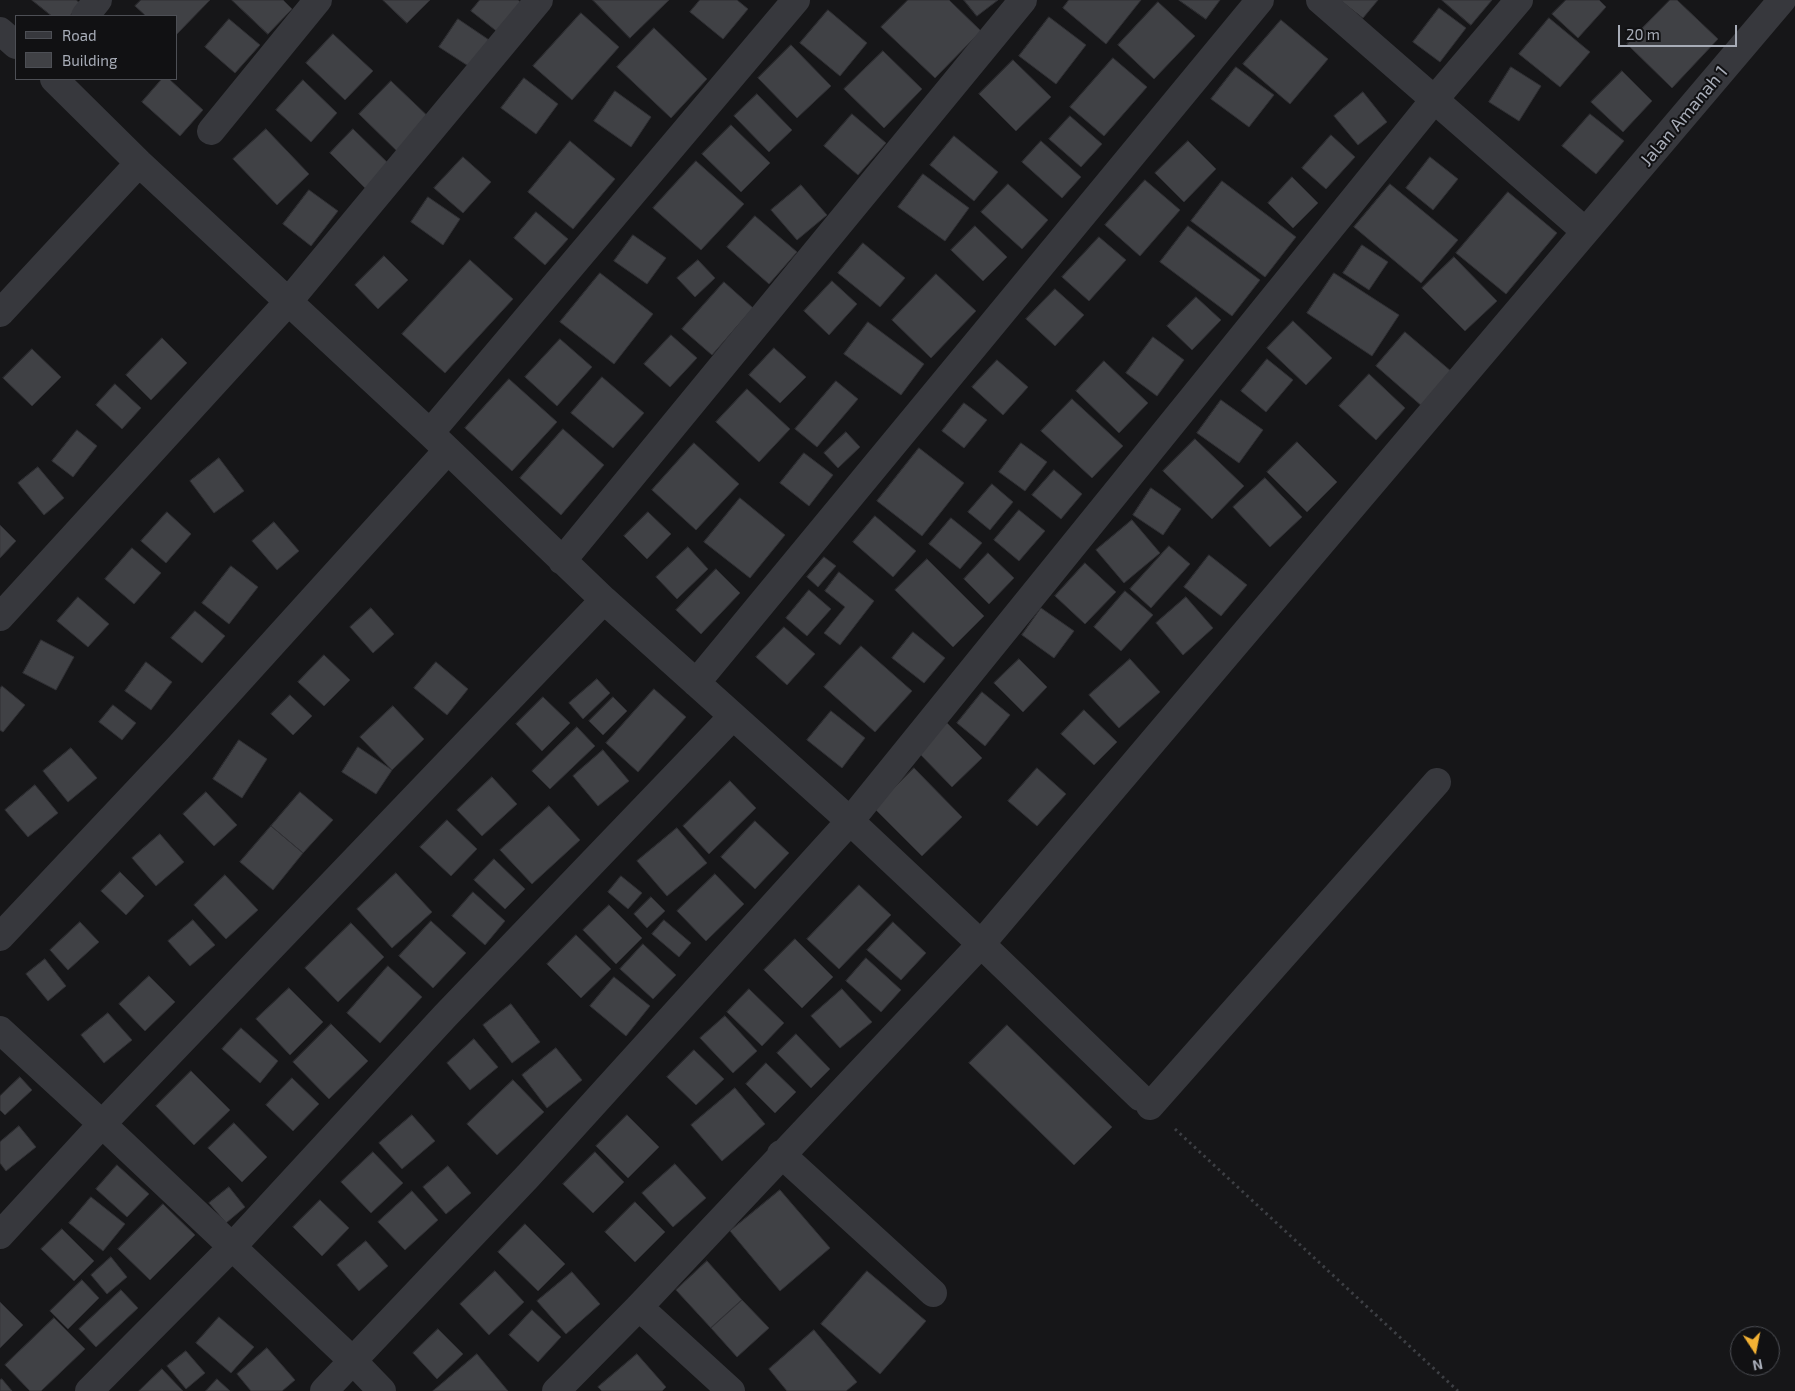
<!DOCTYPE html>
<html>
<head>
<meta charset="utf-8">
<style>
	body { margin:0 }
	#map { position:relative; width:1795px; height:1391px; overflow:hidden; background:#161618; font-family:"Exo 2",sans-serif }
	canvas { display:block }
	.legend { position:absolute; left:15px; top:15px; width:162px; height:65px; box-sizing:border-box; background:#111113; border:1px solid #4d4f55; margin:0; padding:6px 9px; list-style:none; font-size:15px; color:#a8adb8 }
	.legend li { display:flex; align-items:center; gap:10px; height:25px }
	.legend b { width:25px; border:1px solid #4d4f55 }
	.north { position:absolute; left:1730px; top:1326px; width:50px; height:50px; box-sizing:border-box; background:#111113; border:1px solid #4d4f55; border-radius:50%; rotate:169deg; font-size:14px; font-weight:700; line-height:20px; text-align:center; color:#a8adb8 }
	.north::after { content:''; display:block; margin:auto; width:18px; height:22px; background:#f2b134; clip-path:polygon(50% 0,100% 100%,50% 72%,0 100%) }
	.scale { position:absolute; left:1618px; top:25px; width:119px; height:22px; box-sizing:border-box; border:2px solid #a8adb8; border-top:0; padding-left:6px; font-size:15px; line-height:18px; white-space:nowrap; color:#a8adb8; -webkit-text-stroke:4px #111113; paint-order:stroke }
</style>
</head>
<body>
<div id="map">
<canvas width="1795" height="1391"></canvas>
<ul class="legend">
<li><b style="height:6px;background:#37383d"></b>Road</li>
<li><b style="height:14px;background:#404145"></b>Building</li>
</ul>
<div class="north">N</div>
<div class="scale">20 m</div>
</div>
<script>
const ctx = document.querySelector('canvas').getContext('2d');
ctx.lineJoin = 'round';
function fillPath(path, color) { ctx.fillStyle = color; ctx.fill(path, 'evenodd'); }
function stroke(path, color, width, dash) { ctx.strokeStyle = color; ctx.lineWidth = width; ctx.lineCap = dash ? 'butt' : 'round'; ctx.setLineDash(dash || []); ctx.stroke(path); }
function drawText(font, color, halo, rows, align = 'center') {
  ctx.font = font + ' "Exo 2",sans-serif'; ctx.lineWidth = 4; ctx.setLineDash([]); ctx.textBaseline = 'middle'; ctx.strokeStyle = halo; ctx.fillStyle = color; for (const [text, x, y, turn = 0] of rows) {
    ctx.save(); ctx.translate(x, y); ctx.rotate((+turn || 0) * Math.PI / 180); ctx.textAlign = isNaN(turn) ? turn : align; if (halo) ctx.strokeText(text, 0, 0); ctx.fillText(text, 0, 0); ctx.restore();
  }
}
const building = new Path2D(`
	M32,0h44l4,3 -10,13h-18z
	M141,0h69l-34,35v-19h-30l-11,-10z
	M232,0h51l9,9 -24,25z
	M383,0h47l-23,23z
	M480,0h38l9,7 -23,30 -33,-26z
	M593,0h76l-39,38z
	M700,0h37l11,9 -25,30 -33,-27z
	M908,0h41l32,31 -46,47 -54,-51z
	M964,0h34l-21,16z
	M1069,0h72l-35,44 -43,-36z
	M1179,0h41l-14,19z
	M1340,0h38l-15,18z
	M1442,0h50l-21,25z
	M1566,0h33l7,7 -28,31 -26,-24z
	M1670,0h7l41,39 -46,49 -45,-44z
	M1158,2l37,34 -41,43 -36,-34z
	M1439,8l27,20 -26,34 -27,-20z
	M828,10l39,33 -27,33 -40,-33z
	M581,13l38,34 -47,53 -39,-34z
	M1049,17l37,28 -30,39 -37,-28z
	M1549,18l41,34 -30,35 -41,-33z
	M229,19l31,26 -25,28 -30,-26z
	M458,19l34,23 -19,27 -34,-22z
	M1281,20l47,39 -38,45 -47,-40z
	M654,28l53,51 -36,39 -54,-51z
	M333,34l40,37 -28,29 -39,-37z
	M791,45l40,41 -34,32 -39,-40z
	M883,51l39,38 -38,39 -40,-39z
	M1113,58l34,29 -43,49 -34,-29z
	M1013,60l38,37 -35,34 -37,-37z
	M1236,67l38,28 -25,32 -38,-28z
	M1511,67l30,19 -22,35 -30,-19z
	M1622,71l30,30 -29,31 -32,-30z
	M524,78l34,26 -22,30 -35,-26z
	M162,79h7l34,31 -23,26 -38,-34z
	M303,80l34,33 -26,29 -35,-32z
	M391,81l45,43 -33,33 -44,-43z
	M615,91l36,26 -20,30 -37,-26z
	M1363,92l24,30 -29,23 -24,-29z
	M757,94l35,36 -23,22 -35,-36z
	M852,114l34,29 -28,32 -34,-29z
	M1590,114l34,27 -28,33 -34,-28z
	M1070,116l32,28 -21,23 -32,-28z
	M731,125l39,38 -29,29 -39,-38z
	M266,129l43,45 -32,31 -44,-46z
	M353,129l38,37 -24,24 -37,-37z
	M1331,135l24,22 -29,32 -24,-21z
	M954,136l44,36 -24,29 -44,-36z
	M570,141l45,38 -42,50 -45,-37z
	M1041,141l40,36 -19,21 -40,-36z
	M1188,141l28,28 -32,33 -29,-29z
	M463,157l28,25 -28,31 -29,-25z
	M1430,157l28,22 -25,31 -27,-22z
	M696,161l48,43 -43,46 -48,-42z
	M923,174l46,34 -24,33 -47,-34z
	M1292,177l26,26 -25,25 -25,-25z
	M1145,180l35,30 -40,46 -35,-31z
	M1222,181l74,56 -31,40 -74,-56z
	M1008,184l40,36 -26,29 -41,-37z
	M1390,184l68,56 -37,43 -67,-56z
	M801,185l26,30 -30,25 -26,-30z
	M309,190l29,21 -27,35 -28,-22z
	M1508,192l49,41 -51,61 -50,-41z
	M428,197l32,22 -17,26 -32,-23z
	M536,212l32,27 -23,26 -31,-27z
	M755,216l42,36 -28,32 -42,-37z
	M975,226l32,31 -24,24 -32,-31z
	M1188,226l72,54 -28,36 -72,-54z
	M633,235l33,23 -19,26 -33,-23z
	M1099,237l27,23 -37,41 -27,-24z
	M863,243l42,35 -25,29 -42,-34z
	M1362,245l26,17 -19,28 -26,-17z
	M384,256l24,24 -30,29 -23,-24z
	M1454,257l43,44 -32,30 -43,-43z
	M470,260l43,39 -68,74 -43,-39z
	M698,260l17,18 -20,19 -18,-19z
	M600,273l53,41 -39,50 -54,-42z
	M1334,273l65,42 -27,41 -65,-43z
	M936,274l40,37 -45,47 -39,-38z
	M832,281l25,23 -28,31 -25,-24z
	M724,282l29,26 -41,47 -30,-26z
	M1055,289l29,26 -29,31 -29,-27z
	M1196,297l25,23 -29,30 -25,-24z
	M1293,321l39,37 -26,27 -39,-37z
	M868,322l56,42 -23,31 -57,-41z
	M1405,332l47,40 -29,35 -47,-41z
	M671,335l26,23 -27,29 -26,-23z
	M1153,337l31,23 -27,36 -31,-23z
	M162,338l25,25 -36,37 -25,-25z
	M560,339l32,28 -35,39 -32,-29z
	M774,348l32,29 -26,26 -31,-28z
	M32,349l29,28 -29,29 -29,-28z
	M1267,359l26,21 -27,32 -25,-21z
	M997,360l31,27 -25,28 -31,-28z
	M1104,361l44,42 -29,30 -43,-42z
	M1369,374l36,34 -29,32 -37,-34z
	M602,377l42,36 -31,35 -42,-35z
	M509,379l48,43 -45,49 -47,-43z
	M836,381l22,18 -41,48 -22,-18z
	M115,384l26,24 -19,21 -26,-24z
	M747,389l43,40 -31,33 -43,-40z
	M1072,399l51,47 -31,32 -51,-47z
	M1221,400l42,30 -24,33 -42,-30z
	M964,403l23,17 -23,28 -22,-17z
	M563,429l41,36 -43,50 -41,-37z
	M77,430l20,16 -24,31 -21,-16z
	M846,432l14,15 -22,21 -14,-15z
	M1195,439l49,47 -32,33 -49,-48z
	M1297,442l40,40 -30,30 -40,-40z
	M694,443l45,41 -43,46 -44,-40z
	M1021,443l26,19 -22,29 -26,-19z
	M919,448l45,35 -42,53 -45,-35z
	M804,453l29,22 -24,31 -29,-23z
	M219,458l25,33 -30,22 -24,-32z
	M38,467l26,31 -20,17 -26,-32z
	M1054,470l28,24 -21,25 -29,-24z
	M1265,478l37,39 -32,30 -37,-40z
	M992,484l21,18 -23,28 -22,-18z
	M1151,488l30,21 -18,26 -30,-20z
	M740,498l45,37 -35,43 -46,-36z
	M1019,510l26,21 -26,30 -25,-21z
	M167,512l24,22 -25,29 -25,-22z
	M648,512l23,22 -24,25 -23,-23z
	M875,516l41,35 -23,26 -40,-35z
	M951,518l31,25 -22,26 -31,-25z
	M1132,520l28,33 -36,30 -28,-33z
	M274,522l25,29 -22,19 -25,-29z
	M0,525l16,16 -16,17z
	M1169,546l21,18 -39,44 -21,-19z
	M688,547l20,22 -31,30 -21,-22z
	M132,548l29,25 -27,31 -29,-25z
	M988,553l26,25 -25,26 -25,-25z
	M1209,555l38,30 -26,31 -37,-29z
	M824,557l12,9 -18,21 -11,-10z
	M927,559l57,57 -31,31 -58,-57z
	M1085,563l31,29 -31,32 -30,-28z
	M231,566l27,21 -29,37 -27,-21z
	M716,569l24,24 -39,41 -25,-24z
	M839,572l35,29 -34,44 -16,-12 21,-26 -20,-16z
	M809,590l22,19 -24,27 -21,-18z
	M1125,591l28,24 -32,36 -27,-24z
	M78,597l31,27 -21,23 -31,-26z
	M1186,597l27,31 -30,27 -27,-32z
	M371,608l23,26 -21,19 -23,-26z
	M1041,608l33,23 -20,27 -32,-23z
	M195,611l30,25 -23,27 -31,-25z
	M784,627l31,27 -28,31 -31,-28z
	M913,632l32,26 -21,25 -32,-25z
	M41,640l33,17 -18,33 -33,-17z
	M861,646l51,45 -37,41 -51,-45z
	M324,655l26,25 -26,26 -26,-24z
	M1019,659l28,28 -24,25 -29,-29z
	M1130,659l30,33 -41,36 -30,-33z
	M146,662l26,20 -21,28 -26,-19z
	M436,662l32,27 -21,26 -33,-27z
	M597,679l13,14 -27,26 -14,-16z
	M2,686l23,19 -22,27 -3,-2v-41z
	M654,689l32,28 -48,55 -32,-29z
	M982,692l28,23 -25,31 -28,-23z
	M290,695l22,21 -19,19 -22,-21z
	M543,697l27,26 -28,28 -26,-27z
	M613,697l14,14 -24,24 -14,-14z
	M113,705l23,18 -14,17 -23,-18z
	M393,706l31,33 -32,31 -32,-33z
	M1084,710l33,32 -23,23 -33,-31z
	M831,711l34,27 -23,30 -35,-28z
	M947,723l35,35 -30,29 -34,-35z
	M577,727l18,19 -45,43 -18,-18z
	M239,740l28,19 -25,39 -29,-19z
	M358,747l34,23 -16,24 -34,-22z
	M71,748l26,30 -29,24 -25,-31z
	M603,750l26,31 -31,25 -25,-30z
	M914,768l48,49 -40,39 -48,-48z
	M1037,768l29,26 -29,32 -29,-25z
	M492,777l25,27 -35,32 -25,-26z
	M730,781l26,27 -47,46 -26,-28z
	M35,785l23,28 -30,24 -23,-27z
	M206,792l31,33 -23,21 -31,-32z
	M300,792l33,28 -30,33 -32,-27z
	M549,806l31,34 -48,44 -32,-34z
	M447,820l30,29 -26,27 -31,-29z
	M755,821l34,32 -34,36 -34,-32z
	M271,826l32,27 -30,37 -33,-28z
	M677,828l30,35 -40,33 -30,-35z
	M160,834l24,28 -28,24 -24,-28z
	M494,859l31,30 -20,20 -31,-29z
	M120,872l24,24 -18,19 -25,-24z
	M396,873l36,39 -40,36 -35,-39z
	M715,874l29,30 -38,37 -29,-30z
	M225,875l33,35 -32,29 -32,-34z
	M621,876l21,17 -14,16 -20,-17z
	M859,885l32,30 -52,54 -32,-30z
	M473,892l32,29 -20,24 -33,-29z
	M651,897l14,14 -18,17 -13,-14z
	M609,905l33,33 -26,26 -33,-34z
	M193,920l22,25 -25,21 -22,-25z
	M664,920l27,23 -12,14 -27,-23z
	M431,921l35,32 -33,35 -34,-32z
	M80,922l19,20 -31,28 -18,-20z
	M893,922l33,31 -25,27 -34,-30z
	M351,923l33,34 -46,45 -33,-34z
	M576,935l35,34 -30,29 -34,-34z
	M795,939l38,38 -31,31 -38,-38z
	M643,944l33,31 -23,24 -33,-30z
	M866,958l35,32 -20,22 -35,-31z
	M45,959l21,27 -18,15 -22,-27z
	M388,966l34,31 -42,46 -33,-30z
	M149,976l26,26 -30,29 -26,-27z
	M614,977l36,29 -24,30 -36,-30z
	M289,988l34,34 -33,33 -34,-36z
	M749,989l35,34 -22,23 -35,-34z
	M842,989l30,33 -32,26 -29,-32z
	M511,1004l29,38 -28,21 -29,-38z
	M108,1013l24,27 -28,23 -23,-28z
	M725,1016l32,35 -24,22 -33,-35z
	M331,1024l37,37 -39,38 -36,-37z
	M1007,1025l105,102 -38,38 -105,-102z
	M241,1028l37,33 -18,22 -38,-34z
	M796,1034l34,35 -19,19 -34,-35z
	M474,1039l24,28 -28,23 -23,-27z
	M556,1048l26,32 -35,28 -25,-33z
	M694,1050l30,29 -28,26 -29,-28z
	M766,1063l30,29 -21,21 -29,-29z
	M191,1071l39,39 -36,35 -38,-39z
	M20,1077l12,13 -27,25 -5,-5v-14z
	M292,1078l27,26 -26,27 -27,-26z
	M513,1080l31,32 -47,43 -30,-31z
	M735,1088l30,36 -43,37 -31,-36z
	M412,1115l23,26 -33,28 -23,-26z
	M627,1115l32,32 -31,31 -32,-32z
	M234,1123l33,34 -25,25 -34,-34z
	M19,1126l17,21 -30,24 -6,-8v-21z
	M373,1152l30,31 -32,30 -30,-31z
	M595,1152l29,30 -31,31 -30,-29z
	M675,1164l31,34 -33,29 -31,-34z
	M117,1165l32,29 -22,23 -31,-28z
	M448,1166l23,27 -25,21 -23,-27z
	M229,1187l16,20 -19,16 -17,-20z
	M780,1190l50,58 -50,43 -50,-60z
	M412,1191l26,29 -33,30 -27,-28z
	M91,1197l34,27 -22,27 -34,-28z
	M320,1200l29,28 -27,28 -29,-29z
	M635,1202l30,30 -30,30 -30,-30z
	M163,1204l32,31 -45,45 -32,-31z
	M525,1224l40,40 -27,27 -40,-39z
	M62,1229l32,32 -20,20 -33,-32z
	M366,1241l22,25 -29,25 -22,-26z
	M111,1257l16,20 -20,17 -16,-19z
	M707,1261l35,39 -31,28 -35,-38z
	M495,1271l29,31 -35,33 -29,-31z
	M867,1271l59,50 -46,53 -59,-50z
	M572,1272l28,32 -34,30 -29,-33z
	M82,1280l17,18 -31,31 -18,-18z
	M121,1290l17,18 -42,39 -17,-18z
	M742,1300l27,28 -32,29 -26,-29z
	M0,1302l23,23 -23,23z
	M532,1310l29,27 -23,25 -29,-27z
	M219,1317l35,30 -23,26 -35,-30z
	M54,1318l31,31 -44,42h-11l-25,-26z
	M438,1329l25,25 -26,25 -24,-26z
	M814,1330l43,52 -11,9h-59l-18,-22z
	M267,1348l28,32 -13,11h-31l-14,-17z
	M186,1351l19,22 -19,16 -19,-23z
	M477,1354l31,37h-75z
	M637,1354l29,33 -4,4h-60l-4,-4z
	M162,1369l21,22h-44z
	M2,1379l10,12h-12v-11z
	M217,1379l13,12h-24z`);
fillPath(building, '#404145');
stroke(building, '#303034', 1);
stroke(new Path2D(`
	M1175,1129l283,262`), '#3d3f44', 3, [2.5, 4]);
stroke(new Path2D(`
	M1320,0l265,231
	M85,16l13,-16
	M0,31l16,14
	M54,79l85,84 291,270 174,167 246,221 131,123 159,153
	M211,131l107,-131
	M0,313l139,-150
	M430,433l366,-433
	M562,561l461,-561
	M0,617l288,-315 251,-302
	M696,683l564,-683
	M0,937l178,-189 269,-297
	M0,1030l102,94 251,237 29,30
	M1150,1106l287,-324
	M781,1154l152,139
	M0,1235l102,-111 502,-524
	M639,1307l92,84
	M89,1391l143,-144 213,-231 288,-300
	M324,1391l204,-215 322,-355 584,-721 85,-100
	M556,1391l83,-84 342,-363 801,-944`), '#37383d', 28);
drawText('18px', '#a8adb8', '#111113', [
	["Jalan Amanah 1",1684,116,-50]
]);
</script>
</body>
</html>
